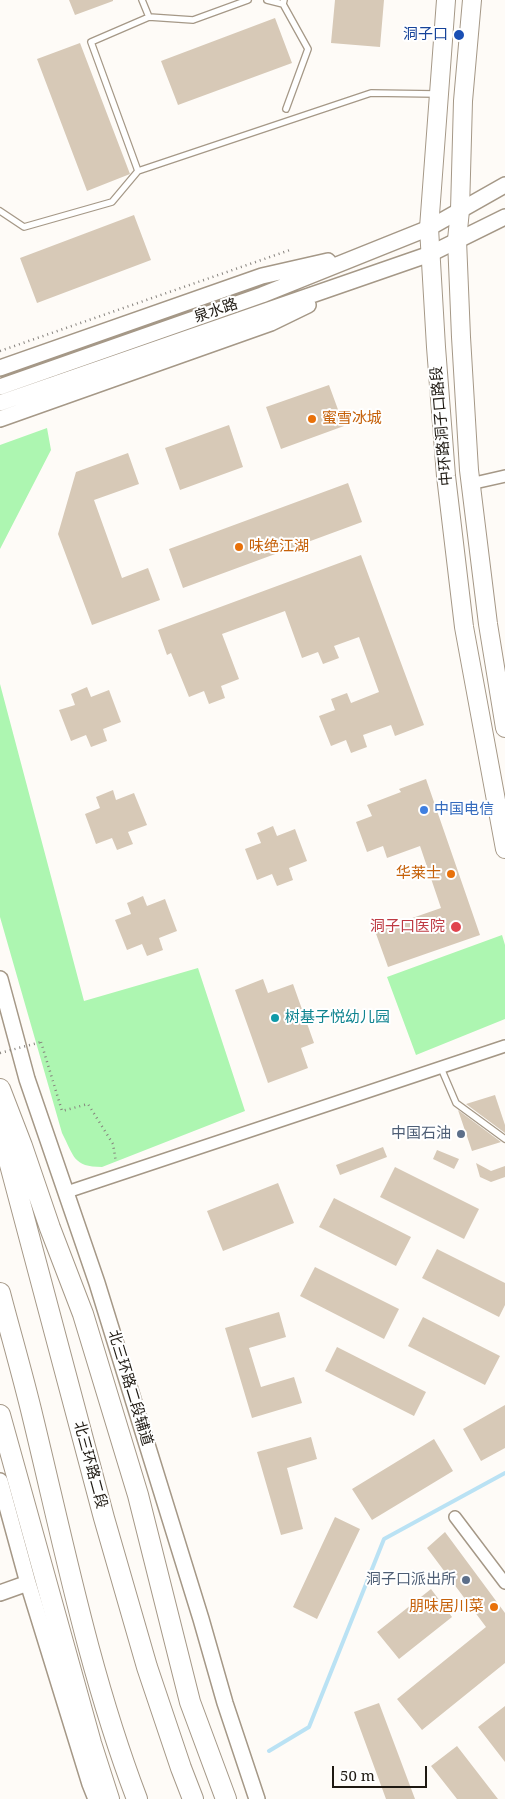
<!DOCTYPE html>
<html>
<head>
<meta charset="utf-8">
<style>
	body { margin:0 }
	#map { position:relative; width:505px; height:1799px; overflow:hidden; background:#fefbf7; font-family:"Noto Serif",serif }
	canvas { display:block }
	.scale { position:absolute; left:332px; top:1766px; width:95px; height:22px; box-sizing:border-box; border:2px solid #1e1912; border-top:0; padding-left:6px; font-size:15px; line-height:18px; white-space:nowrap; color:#1e1912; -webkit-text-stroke:4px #fff; paint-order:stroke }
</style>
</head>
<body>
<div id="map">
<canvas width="505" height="1799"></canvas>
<div class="scale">50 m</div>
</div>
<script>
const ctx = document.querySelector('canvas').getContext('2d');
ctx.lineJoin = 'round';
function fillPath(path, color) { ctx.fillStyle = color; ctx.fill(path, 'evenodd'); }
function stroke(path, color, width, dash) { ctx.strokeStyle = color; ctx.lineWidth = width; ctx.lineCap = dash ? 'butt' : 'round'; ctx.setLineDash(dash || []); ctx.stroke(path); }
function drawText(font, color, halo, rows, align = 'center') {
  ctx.font = font + ' "Noto Serif","Noto Sans SC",serif'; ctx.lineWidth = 4; ctx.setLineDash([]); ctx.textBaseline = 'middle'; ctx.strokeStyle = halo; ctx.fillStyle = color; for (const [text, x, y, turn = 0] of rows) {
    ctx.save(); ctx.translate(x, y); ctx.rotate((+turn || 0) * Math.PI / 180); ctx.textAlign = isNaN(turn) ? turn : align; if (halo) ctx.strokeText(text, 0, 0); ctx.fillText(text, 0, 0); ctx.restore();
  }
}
fillPath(new Path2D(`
	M47,428l4,22 -51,99v-104z
	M0,684l84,317 114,-33 47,143 -143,56c-29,0 -28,-11 -40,-34l-62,-216z
	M502,935l3,10v74l-89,36 -29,-78z`), '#adf6b1');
stroke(new Path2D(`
	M269,1751l40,-24 75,-188 121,-66`), '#bae2f4', 4);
fillPath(new Path2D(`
	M69,0h44v1l-38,14z
	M335,0h49l-4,47 -49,-4z
	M275,18l17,45 -114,42 -17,-44z
	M80,43l50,131 -43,17 -50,-132z
	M134,215l17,45 -114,43 -17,-45z
	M329,385l15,41 -63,23 -15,-42z
	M229,425l14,42 -63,23 -15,-42z
	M128,453l11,31 -45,16 28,78 26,-10 12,32 -68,25 -34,-91 18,-62z
	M348,483l14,39 -179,66 -14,-39z
	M361,555l63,170 -29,11 -4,-11 -28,10 4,12 -16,6 -5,-13 -15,6 -12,-30 16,-6 -4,-11 16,-6 4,10 28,-11 -20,-55 -25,9 5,12 -16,6 -5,-12 -16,6 -17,-47 -63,23 17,45 -18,7 4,12 -16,6 -5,-13 -15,6 -18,-44 -4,2 -9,-25z
	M87,687l4,10 18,-7 12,32 -18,7 4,12 -16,6 -5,-12 -15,6 -12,-31 16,-5 -4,-11z
	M426,779l54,156 -92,32 -13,-36 66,-23 -21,-62 -33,12 -4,-12 -16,6 -11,-30 16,-6 -5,-11 34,-13 -2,-3z
	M113,790l3,10 18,-7 13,32 -19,7 5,12 -16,6 -5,-12 -16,6 -11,-30 15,-6 -4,-11z
	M273,826l4,10 18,-7 12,32 -18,7 4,12 -16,6 -5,-12 -15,6 -12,-31 16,-6 -4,-10z
	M143,896l4,10 18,-7 12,32 -18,7 4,12 -16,6 -5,-12 -15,6 -12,-30 16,-6 -4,-11z
	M263,979l5,14 25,-9 21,59 -13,5 7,20 -40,15 -33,-93z
	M495,1095l10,30v8l-39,-29z
	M458,1110l43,32 -29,9z
	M383,1147l4,10 -47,18 -4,-10z
	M437,1150l22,9 -5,10 -21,-10z
	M476,1163l15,8 14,-5v11l-14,5 -11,-5z
	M395,1167l84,42 -15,30 -84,-42z
	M278,1183l16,40 -71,28 -16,-40z
	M334,1198l77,39 -15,29 -77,-39z
	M437,1249l68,34v22l-6,12 -77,-39z
	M315,1267l84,42 -15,30 -84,-43z
	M279,1312l7,25 -37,11 12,39 33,-10 8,26 -50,15 -27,-90z
	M423,1317l77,39 -15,29 -77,-39z
	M337,1347l89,45 -12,24 -89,-45z
	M505,1405v43l-24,13 -18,-32z
	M311,1437l6,22 -30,9 16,61 -22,6 -24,-83z
	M434,1439l19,32 -81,49 -20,-31z
	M335,1517l25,12 -43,90 -24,-12z
	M445,1532l60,81v50l-83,67 -25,-31 89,-72 -59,-79z
	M431,1589l21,28 -53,42 -22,-27z
	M379,1703l36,96h-29l-32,-87z
	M505,1706v56l-27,-35z
	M457,1746l41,53h-41l-26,-33z`), '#d7c9b7');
const lane = new Path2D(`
	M267,0l16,4
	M284,0l-1,4 25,45 -22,60
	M149,17l44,3 55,-20
	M138,171l-47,-129 58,-25 -7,-17
	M0,211l24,16 88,-25 26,-31 233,-78 65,1
	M441,1068l15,35 49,36`);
const street = new Path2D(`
	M470,484l35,-8
	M67,1192l438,-146
	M455,1517l50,66`);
const secondary = new Path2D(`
	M0,368l262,-92 66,-15
	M0,387l262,-92 167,-67 76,-43
	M0,403l430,-149 75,-37
	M0,419l271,-96 37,-18
	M0,979l27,100 70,204 104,336 24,84 32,96
	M0,1481l28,102 62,201 6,15
	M0,1593l28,-10`);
const primary = new Path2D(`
	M446,0l-17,228 7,119 10,129 18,151 41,222
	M472,0l-9,101 -3,109 -3,30 4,97 8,133 19,154 17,104`);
const highway = new Path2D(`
	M0,1089l22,57 28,82 33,86 55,181 52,207 36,97
	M0,1127l104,391 43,149 34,101 12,31
	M0,1293c11,42 23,83 33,125 31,128 57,258 104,381
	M0,1415l91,328 18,56`);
stroke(lane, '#a59887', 8);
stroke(street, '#a59887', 14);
stroke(secondary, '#a59887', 18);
stroke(primary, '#a59887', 20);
stroke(highway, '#a59887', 22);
stroke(new Path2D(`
	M0,351l290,-101
	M41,1042l21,69 26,-7 25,40 3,18`), '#86827d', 2.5, [1, 4]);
stroke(lane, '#fff', 5.5);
stroke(street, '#fff', 11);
stroke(secondary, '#fff', 15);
stroke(primary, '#fff', 18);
stroke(highway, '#fff', 20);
stroke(new Path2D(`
	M0,1053l41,-11`), '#86827d', 2.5, [1, 4]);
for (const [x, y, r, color] of [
	[459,35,6,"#1a4fb4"],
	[312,419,5,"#e8710a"],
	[239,547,5,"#e8710a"],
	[424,810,5,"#3f7fe0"],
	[451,874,5,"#e8710a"],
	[456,927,6,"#e0444e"],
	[275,1018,5,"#0f9aa8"],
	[461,1134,5,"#5c6f8a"],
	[466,1580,5,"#5c6f8a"],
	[494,1607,5,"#e8710a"]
]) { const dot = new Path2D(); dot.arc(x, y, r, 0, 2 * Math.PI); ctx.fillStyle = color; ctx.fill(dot); stroke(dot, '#fff', 2); }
drawText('15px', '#164399', '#fff', [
	["洞子口",448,35]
], 'right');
drawText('15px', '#1e1912', '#fff', [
	["泉水路",216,311,-19],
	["中环路洞子口路段",442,426,-95],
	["北三环路二段辅道",130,1388,73],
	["北三环路二段",90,1465,75]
]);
drawText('15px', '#c56008', '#fff', [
	["蜜雪冰城",322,419],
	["味绝江湖",249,547],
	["华莱士",441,874,"right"],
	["朋味居川菜",484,1607,"right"]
], 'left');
drawText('15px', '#366cbe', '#fff', [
	["中国电信",434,810]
], 'left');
drawText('15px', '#be3a42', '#fff', [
	["洞子口医院",445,927]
], 'right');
drawText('15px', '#0d838f', '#fff', [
	["树基子悦幼儿园",285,1018]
], 'left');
drawText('15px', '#4e5e75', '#fff', [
	["中国石油",451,1134],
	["洞子口派出所",456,1580]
], 'right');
</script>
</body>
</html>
